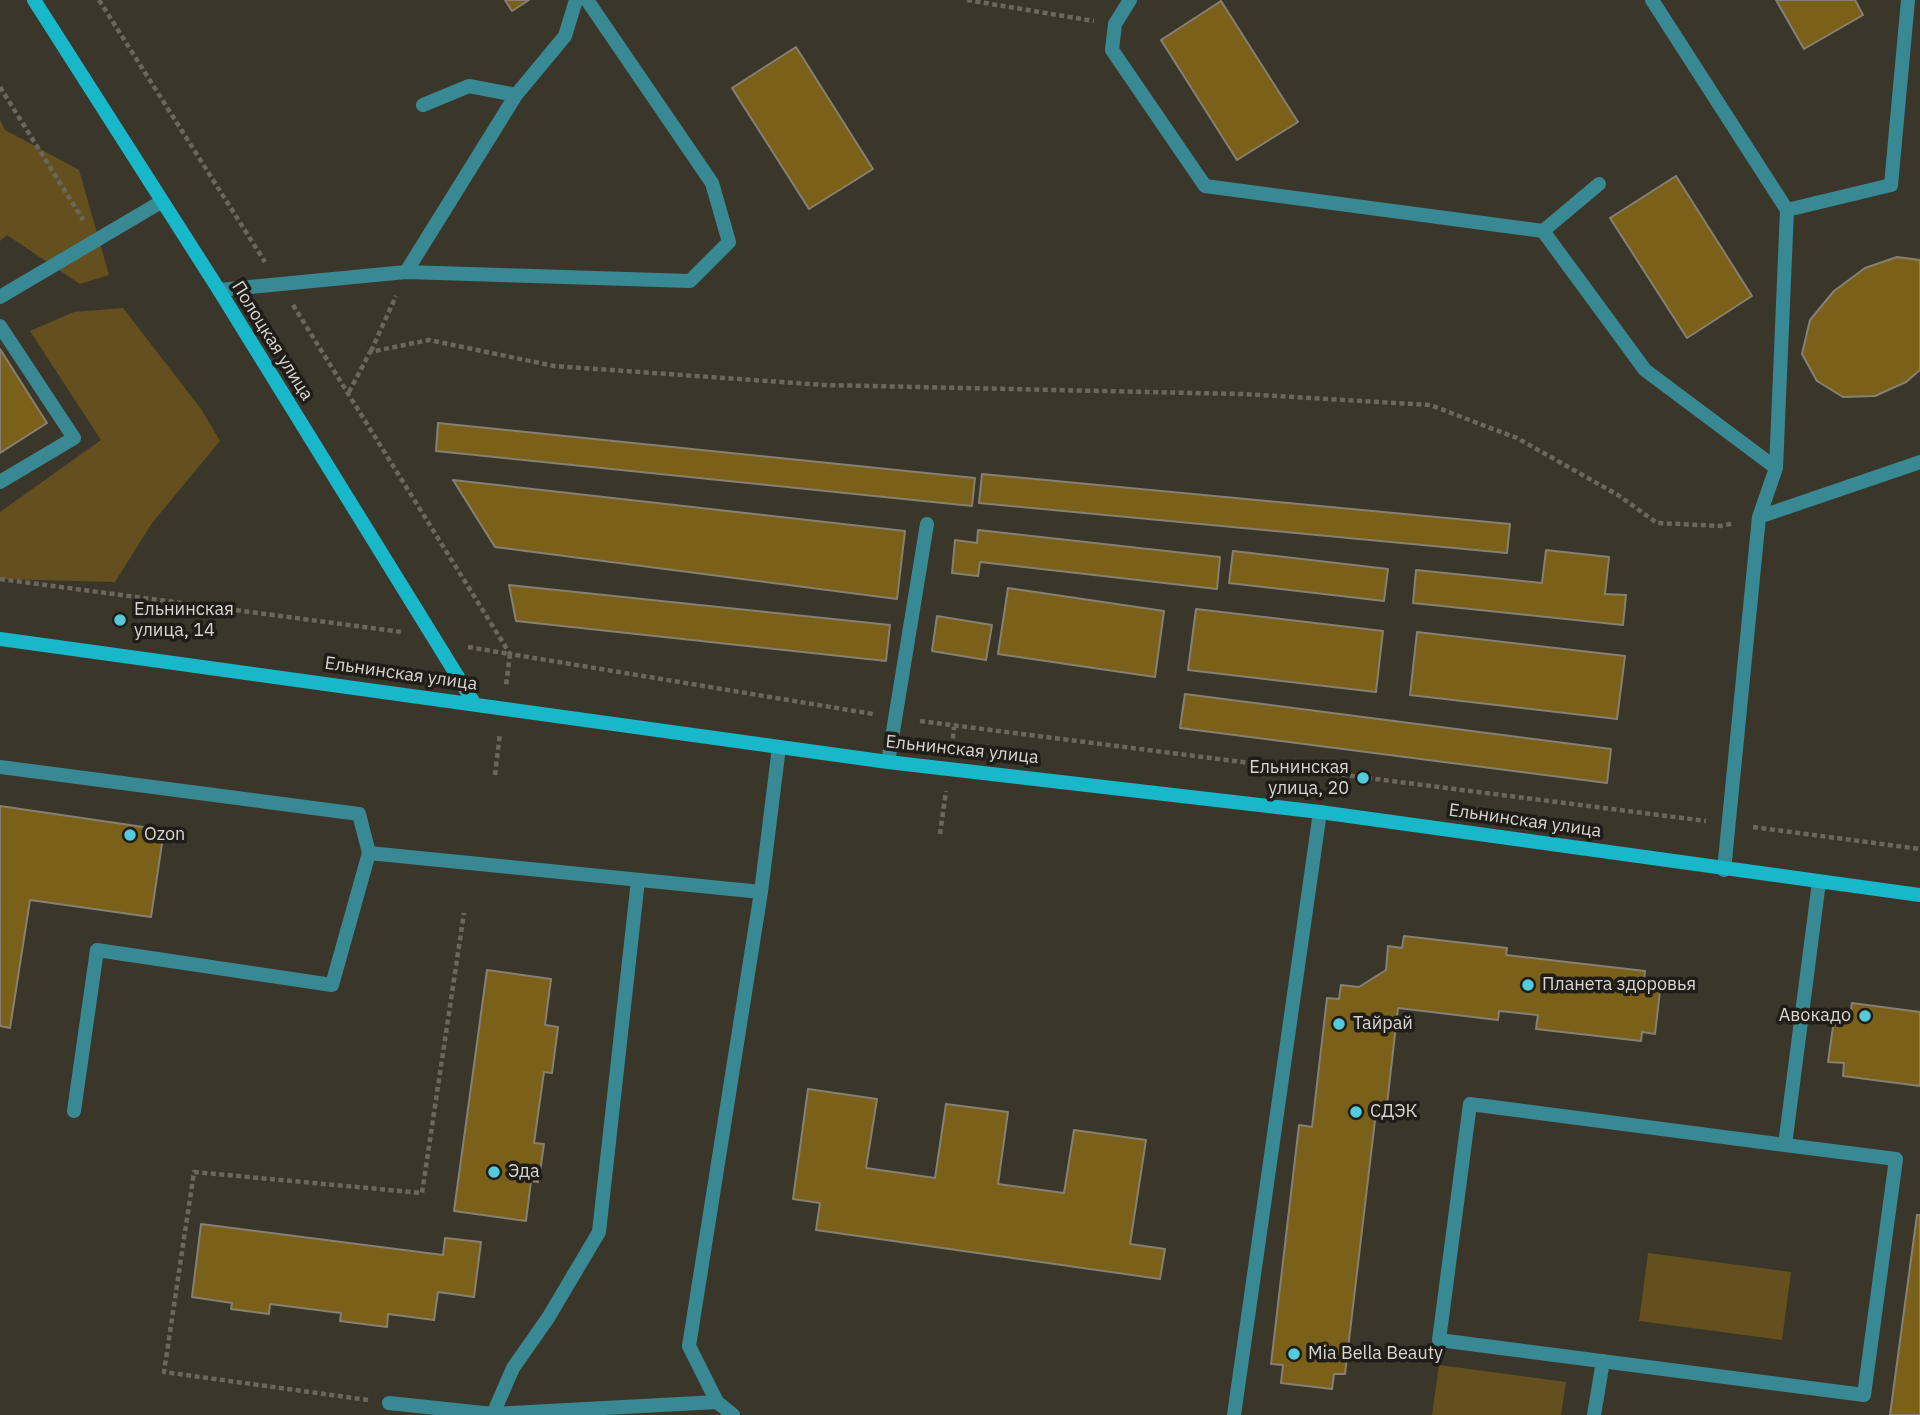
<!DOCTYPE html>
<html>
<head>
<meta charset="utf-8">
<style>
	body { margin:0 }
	canvas { display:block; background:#3b362a }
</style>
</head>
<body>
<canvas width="1920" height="1415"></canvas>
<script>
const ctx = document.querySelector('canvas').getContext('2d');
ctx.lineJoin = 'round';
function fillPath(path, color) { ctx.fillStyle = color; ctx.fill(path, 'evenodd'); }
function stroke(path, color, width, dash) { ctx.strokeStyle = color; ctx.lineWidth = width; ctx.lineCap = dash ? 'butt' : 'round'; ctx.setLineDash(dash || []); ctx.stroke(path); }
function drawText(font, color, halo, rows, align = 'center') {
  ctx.font = font + ' "IBM Plex Sans",sans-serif'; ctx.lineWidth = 7; ctx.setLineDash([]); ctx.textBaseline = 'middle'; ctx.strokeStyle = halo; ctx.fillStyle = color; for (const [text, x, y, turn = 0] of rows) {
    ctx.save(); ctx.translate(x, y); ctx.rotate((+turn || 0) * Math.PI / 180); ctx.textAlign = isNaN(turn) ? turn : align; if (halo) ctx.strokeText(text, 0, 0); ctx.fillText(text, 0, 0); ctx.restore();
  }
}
fillPath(new Path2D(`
	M0,120l5,10 74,40 30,105 -29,9 -73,-49 -7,6z
	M123,308l78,101 19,32 -68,82 -37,59 -115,-3v-67l101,-72 -71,-109 44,-19z
	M1648,1253l143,19 -9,68 -143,-19z
	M1439,1365l127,17 -5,33h-129z`), '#64501f');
const building = new Path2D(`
	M505,0h24l-17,11z
	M1776,0h79l8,15 -59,34z
	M1221,1l77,121 -61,38 -76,-120z
	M796,47l77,122 -64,40 -77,-121z
	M1676,176l76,120 -65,42 -77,-120z
	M1897,257l23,3v110l-14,12 -31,14 -32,1 -26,-16 -15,-27 8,-34 24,-29 31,-23z
	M0,349l47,74 -47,30z
	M438,423l537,55 -3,28 -536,-55z
	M982,474l528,50 -3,29 -528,-50z
	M453,480l452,51 -8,68 -402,-52z
	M978,530l242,27 -3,32 -237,-27 -2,14 -26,-3 3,-33 22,3z
	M1546,550l63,7 -4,37 21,1 -3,30 -210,-22 3,-33 126,13z
	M1233,551l155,18 -4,32 -155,-18z
	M509,585l381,40 -4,36 -370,-40z
	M1008,588l156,23 -9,66 -157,-23z
	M1196,609l187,22 -7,61 -188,-22z
	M937,616l55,9 -6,35 -54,-9z
	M1417,632l208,24 -8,63 -207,-24z
	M1185,694l426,55 -4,34 -427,-55z
	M0,806l164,24 -13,87 -121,-17 -20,128 -10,-2z
	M1404,936l103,12 -1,7 139,16 -1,9 17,2 -6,52 -13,-2 -1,9 -105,-12 2,-14 -39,-4 -1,9 -100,-12 -12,105 -10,-1 -31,262h-11l-2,15 -51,-6 2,-18 -12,-1 28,-239 13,2 15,-129 12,1 2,-14 18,2 27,-17 2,-24 14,2z
	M487,970l64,9 -6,46 13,2 -6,46 -8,-1 -10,71 10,1 -3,21 -3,17 -7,-1 -5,40 -72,-10z
	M1852,1003l68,9v74l-77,-10 1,-13 -16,-1 7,-49 15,2z
	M808,1089l69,10 -11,69 69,10 11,-74 62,8 -10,72 66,9 10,-63 72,10 -16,104 35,5 -5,30 -344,-49 4,-27 -27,-4z
	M1917,1215h3v200h-30z
	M201,1224l242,31 2,-17 36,4 -7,55 -36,-5 -4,28 -46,-6 -1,13 -47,-6 1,-8 -71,-9 -1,10 -38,-5 1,-6 -40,-6z`);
fillPath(building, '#7a6018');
stroke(building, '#858073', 2);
stroke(new Path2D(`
	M99,0l166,262
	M967,0l127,21
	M0,87l83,133
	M293,305l217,349 363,60
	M371,351l25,-55
	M349,392l21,-40 59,-12 125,26 270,19 417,9 189,11 87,33 101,57 39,28 64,3 13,-3
	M0,579l402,53
	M468,647l42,7 -4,32
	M920,721l786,100
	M952,747l2,-20
	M495,775l5,-42
	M1753,827l167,22
	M940,834l6,-43
	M368,1400l-204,-28 30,-200 228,21 42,-280`), '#6b675c', 4.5, [5, 3.5]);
stroke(new Path2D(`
	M1130,0l-15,24 -3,26 93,136 338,45 102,139 131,98
	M1652,0l135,210
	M423,105l46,-19 47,9
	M1543,231l56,-47
	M406,272l110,-177 49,-59 11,-36
	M219,290l187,-18 284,9 39,-39 -17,-59 -125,-183
	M0,297l161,-95
	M0,326l74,112 -74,44
	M1759,517l161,-55
	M888,762l39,-238
	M0,767l359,47 10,39 -37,132 -235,-35 -23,161
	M369,853l392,39
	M1724,870l35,-353 17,-49 11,-258 104,-25 17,-185
	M638,880l-39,352 -51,86 -35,50 -20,46 224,-12
	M1785,1145l-315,-41 -31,236 425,55 32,-236 -111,-14 34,-263
	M389,1403l104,11
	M733,1415l-16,-13 -28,-56 72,-454 18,-145
	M1234,1415l86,-603
	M1594,1415l9,-54`), '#398994', 14);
stroke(new Path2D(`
	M34,0l185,290 255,413
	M0,639l888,123 432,50 600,83`), '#18b7c9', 14);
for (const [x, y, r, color] of [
	[120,620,7,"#53cbdb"],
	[1363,778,7,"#53cbdb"],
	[130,835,7,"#53cbdb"],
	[1528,985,7,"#53cbdb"],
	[1865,1016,7,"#53cbdb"],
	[1339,1024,7,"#53cbdb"],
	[1356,1112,7,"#53cbdb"],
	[494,1172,7,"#53cbdb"],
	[1294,1354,7,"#53cbdb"]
]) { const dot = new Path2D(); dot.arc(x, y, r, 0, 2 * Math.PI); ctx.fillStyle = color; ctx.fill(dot); stroke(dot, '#201d18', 2.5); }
drawText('18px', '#d8d5ce', '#201d18', [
	["Полоцкая улица",272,341,58],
	["Ельнинская улица",401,674,8],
	["Ельнинская улица",962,750,6],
	["Ельнинская улица",1525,821,8]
]);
drawText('18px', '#d8d5ce', '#201d18', [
	["Ельнинская",134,610],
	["улица, 14",134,631],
	["Ельнинская",1349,768,"right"],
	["улица, 20",1349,789,"right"],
	["Ozon",144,835],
	["Планета здоровья",1542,985],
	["Авокадо",1851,1016,"right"],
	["Тайрай",1353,1024],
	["СДЭК",1370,1112],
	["Эда",508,1172],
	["Mia Bella Beauty",1308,1354]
], 'left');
</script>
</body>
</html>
